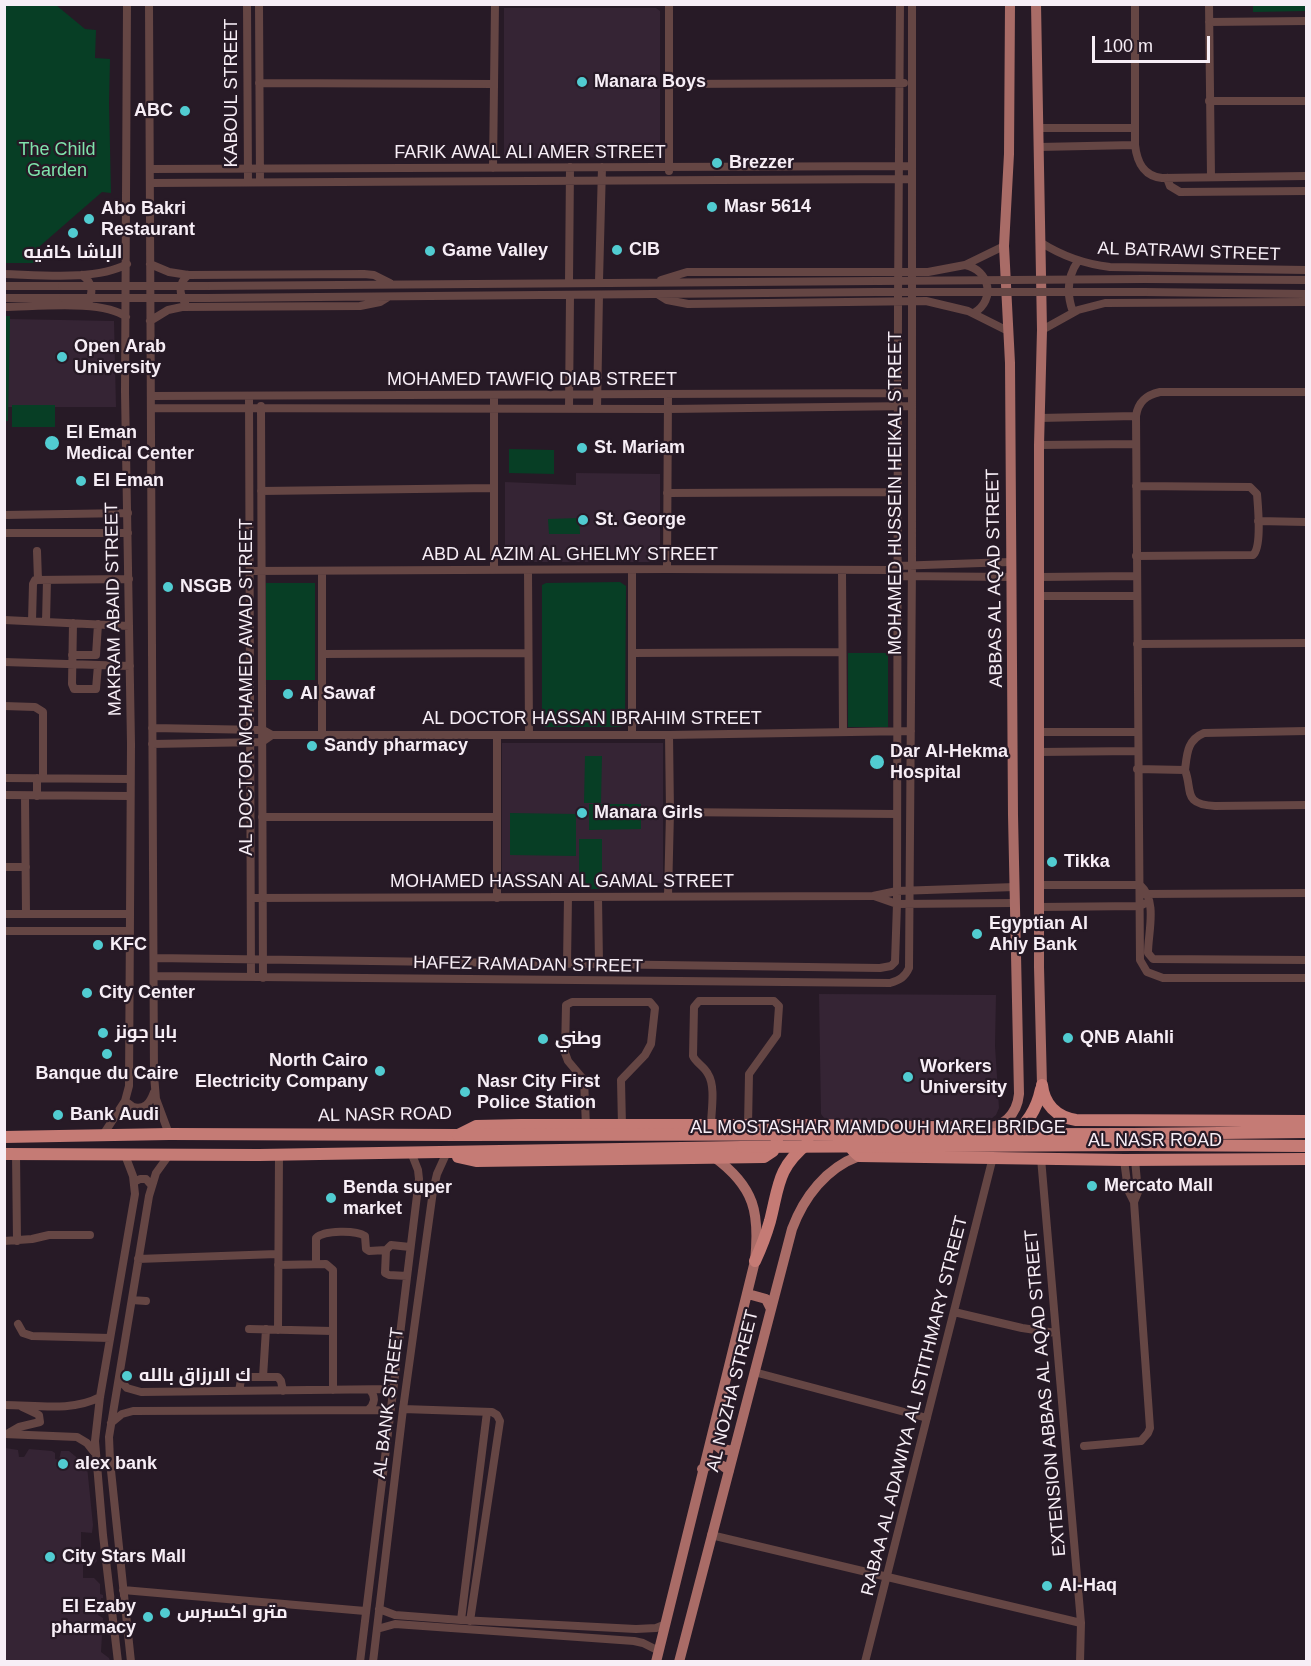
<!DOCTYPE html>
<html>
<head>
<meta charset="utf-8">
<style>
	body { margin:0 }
	#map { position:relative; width:1311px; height:1666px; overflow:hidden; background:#271a26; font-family:Arial,sans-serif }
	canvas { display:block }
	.frame { position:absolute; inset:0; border:6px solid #f7eef6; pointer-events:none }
	.scale { position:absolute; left:1092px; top:36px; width:118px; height:27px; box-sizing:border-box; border:3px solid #f7eef6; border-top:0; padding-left:8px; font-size:18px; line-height:21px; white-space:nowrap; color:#f7eef6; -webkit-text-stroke:4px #271a26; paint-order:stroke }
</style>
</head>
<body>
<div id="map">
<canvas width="1311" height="1666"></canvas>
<div class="frame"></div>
<div class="scale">100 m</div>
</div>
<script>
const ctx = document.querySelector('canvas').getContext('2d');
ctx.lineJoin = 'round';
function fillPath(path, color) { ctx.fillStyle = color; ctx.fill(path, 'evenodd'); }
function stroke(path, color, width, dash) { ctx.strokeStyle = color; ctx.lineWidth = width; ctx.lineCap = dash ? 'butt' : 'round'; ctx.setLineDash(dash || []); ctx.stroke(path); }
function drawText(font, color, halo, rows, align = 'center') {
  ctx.font = font + ' Arial,Cairo,sans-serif'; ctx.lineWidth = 4.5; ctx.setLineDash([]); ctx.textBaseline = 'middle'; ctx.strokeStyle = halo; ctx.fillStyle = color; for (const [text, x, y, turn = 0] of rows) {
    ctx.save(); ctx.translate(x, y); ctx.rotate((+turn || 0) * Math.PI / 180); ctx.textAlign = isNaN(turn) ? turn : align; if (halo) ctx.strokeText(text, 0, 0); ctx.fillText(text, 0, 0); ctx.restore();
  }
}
fillPath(new Path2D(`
	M504,8h152l4,3v143l-3,3 -153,1z
	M9,319l105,2 2,86h-108z
	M576,473l84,1v83l-4,5h-146l-5,-7v-73l71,3z
	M502,743h161v140h-161z
	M819,994l177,1 -1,51 4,62 -3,7 -5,4 -11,1h-149l-7,-2 -3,-4z
	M5,1448l13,2 1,7h5l5,-8 23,2 3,2v6l4,1 2,-9h8l18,15 6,59 -1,8 -11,-1v19h12l3,3 1,7 -3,3 -11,1v13h11l6,6v10l3,1v3h-2v12l-3,5 5,3 -2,34 8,6 1,3h-105z`), '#352434');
fillPath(new Path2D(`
	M4,5h52l29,24 11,1 -1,28 15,1 -1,44 2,90 -9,-1 -62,54 -1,17h-34z
	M1253,5h53v6l-53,1z
	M5,316h5l-2,105h-4z
	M12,405h43v22h-43z
	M509,449l45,1v24l-45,-1z
	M579,518l1,16h-31l-1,-15z
	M620,582l6,4 -1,136 -4,5h-76l-3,-3v-139l4,-2z
	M266,583h49v97h-49z
	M848,653h40v74h-40z
	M585,756h17l-1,47h-17z
	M589,804h52v25l-52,1z
	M510,813l66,1v42l-66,-1z
	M579,839h23v50h-23z`), '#073e25');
stroke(new Path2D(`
	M149,4l5,1071 2,24 13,35
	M247,4l1,178
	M259,4l1,178
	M669,4v167
	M1135,4v141c2,17 8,31 27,33l144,-2
	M1209,4l2,173
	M1209,22l97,-1
	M259,83l235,1
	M668,84l236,-1
	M1209,101h97
	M1038,128h97
	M1038,147l97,-2
	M493,168l2,-164
	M150,169l761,-3
	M1167,178l3,8 10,6 126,-1
	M150,183l761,-4
	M1040,242c22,14 44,22 70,25l196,3
	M150,264l19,8 19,3 176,-1 10,1 16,8
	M965,265c25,5 31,35 9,48
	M4,274c36,1 92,7 123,-10
	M82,275c10,7 12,17 6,28
	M1144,279l162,1
	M661,280l26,-8h241l37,-7 39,-19
	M599,281l3,-114
	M569,282l1,-115
	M4,286h58
	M205,286l672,-5
	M1144,292l162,2
	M659,295l8,5 21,4 238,-3 42,10 40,20
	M4,298h59
	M206,298l671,-6
	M185,303c-6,-10 -7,-19 3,-28
	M4,307c30,0 100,-8 122,10
	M1073,312c-7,-19 -6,-35 5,-51
	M150,321l18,-11 14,-3 178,-1 20,-4 8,-5
	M1042,330l36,-20 27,-7 201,-1
	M1306,392h-146c-14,3 -22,10 -24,24l4,544 7,12 16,6h143
	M151,396l761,-3
	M249,397l2,580
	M261,406l2,572
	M151,408l517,1 244,-3
	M569,409l1,-113
	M597,409l2,-114
	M1039,418l97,-2
	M1039,445l97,-1
	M1136,486l114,1 7,7c1,13 5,53 -4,61l-117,1
	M261,491l232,-3
	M667,493l231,-1
	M4,515l124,-2
	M1258,521l48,1
	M4,533h124
	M37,551l1,29
	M895,566l115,-4
	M494,569v-173
	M667,569l1,-174
	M528,570l1,165
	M842,570l1,162
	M250,571l417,-2 223,1 8,6 113,1
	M1039,577l97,-1
	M1040,596h96
	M4,620l125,6
	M32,621l1,-37 2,-4 94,-1
	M46,622l1,-42
	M73,623l-1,61 2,5h22l2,-24
	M1137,644l169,-1
	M632,653l210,-1
	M322,654l206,-1
	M72,655h24l2,-31
	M4,662l126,4
	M4,706l31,1 8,5v66
	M152,728l111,2 9,5h397l242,-4
	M1039,732h98
	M322,735v-164
	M632,735v-165
	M152,744l110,-2 10,-7
	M1039,752l98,-1
	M1137,769l48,1c8,21 -3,34 30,36l91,-1
	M1185,770c2,-16 2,-30 19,-37l102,-2
	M4,778l126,1
	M37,778v18
	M4,795l126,1
	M25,796l1,118
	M670,812l227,2
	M262,817h235
	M4,867h22
	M1039,885h101
	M1140,885c18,16 8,47 8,68l5,6 153,1
	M1144,894l162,-1
	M668,896l2,-84 -1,-77
	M874,896l23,8 118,-1
	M598,897l1,67
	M251,898l622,-2 24,-5 118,-4
	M497,898v-163
	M1039,907l101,-1 4,-2
	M4,914h126
	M4,931h125
	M154,958l726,10 11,-2 4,-4 2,-58 1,-603 2,-297
	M567,964l1,-67
	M154,976l736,7c10,-3 15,-6 19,-15l3,-403v-561
	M125,1101l8,6c12,3 17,-4 21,-15
	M586,1126l-2,-46 -16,-19 -3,-8 1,-48 6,-3h78l5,6 -4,36 -6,11 -24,25 1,46
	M711,1126c0,-15 5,-39 -3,-52 -4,-8 -12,-11 -15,-18l1,-49 5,-6h75l5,5 -2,29 -28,39 -1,52
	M103,1135l22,-34 4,-15 2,-342 -6,-352 2,-388
	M16,1154l1,87
	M1041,1158l40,465 -1,39
	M134,1182l6,-3h6l6,7
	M1134,1202l4,-10 -3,-32
	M4,1241l28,-2 17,-4h41
	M138,1259l139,-5
	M316,1264v-26c8,-8 40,-8 49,-2l1,13 3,2 17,-1
	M278,1265l48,-1 7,6v120
	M407,1276l-18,-1 -4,-2 1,-23 5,-5 19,2
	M132,1300l14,1
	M954,1312l68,16 34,5
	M18,1324l5,9 9,3 78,2
	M249,1329l83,2
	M278,1330l1,-175
	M754,1372l173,46
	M263,1377l3,-48
	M119,1379l8,9 14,4 252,-3
	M239,1391l2,-11 6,-3h31l3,4 2,10
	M4,1405c32,0 68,7 96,-8
	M403,1409l89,3 5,3 3,6 -30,200
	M368,1410c7,-6 8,-13 2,-20
	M111,1423l11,-9 11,-3 257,-1
	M4,1434l73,3 10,6 7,9
	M7,1434l12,-7 21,-5 -1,-7 -17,-8
	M1084,1446l57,-5 7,-8 2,-5 -16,-226 -6,-12 -4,-30
	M711,1535l370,88
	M123,1590l242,21
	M379,1609l16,6 66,5 175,9 20,-1 10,-4
	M461,1620l26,-208
	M377,1629l18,-5 239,17 9,2 16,8
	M118,1662l-15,-127 -8,-94 5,-44 35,-203 -2,-18 -8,-21
	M131,1662l-21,-201 -1,-24 40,-241 7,-23 13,-18
	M360,1662l59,-483 -1,-9 -7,-18
	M373,1662l30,-253 30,-218 4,-17 10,-22
	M865,1662l128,-505`), '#654644', 8);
stroke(new Path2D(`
	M1036,4l6,326 -3,115v522l3,118
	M982,1128c21,0 35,-13 37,-34l-6,-279 -3,-452 -6,-117 5,-92 1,-150
	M748,1294l18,5 5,10
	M711,1441l10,8 13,2
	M702,1469c9,-7 19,-7 27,2
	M656,1662l99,-401c5,-48 0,-74 -41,-104
	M679,1662l113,-433c12,-32 34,-61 67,-73`), '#a96c67', 10);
stroke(new Path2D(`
	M1042,1085c2,19 14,32 34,35l230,1
	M1133,1134l173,-2
	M4,1137l165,-3 289,1 18,-9 45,-1h293l168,3
	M1009,1138c17,-12 28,-29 32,-49
	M850,1139c-1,8 3,12 9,17l265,4 182,-1
	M4,1154l255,1 483,-8
	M458,1157l18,4 288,-4 9,-6 4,-10
	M755,1261c6,-13 11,-26 15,-40 9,-35 7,-53 38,-78`), '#c57b75', 12);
stroke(new Path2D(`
	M877,281l267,-2
	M62,286h143
	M877,292h267
	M63,298h143`), '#654644', 8);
stroke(new Path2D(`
	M458,1135l675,-1
	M742,1147l392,-2 172,1`), '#c57b75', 12);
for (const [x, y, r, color] of [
	[582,82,6,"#51ccd1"],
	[185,111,6,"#51ccd1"],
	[717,163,6,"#51ccd1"],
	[712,207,6,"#51ccd1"],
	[89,219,6,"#51ccd1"],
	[73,233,6,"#51ccd1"],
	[617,250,6,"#51ccd1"],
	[430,251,6,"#51ccd1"],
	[62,357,6,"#51ccd1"],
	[52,443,8,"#51ccd1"],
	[582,448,6,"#51ccd1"],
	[81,481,6,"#51ccd1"],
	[583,520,6,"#51ccd1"],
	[168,587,6,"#51ccd1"],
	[288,694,6,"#51ccd1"],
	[312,746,6,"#51ccd1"],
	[877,762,8,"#51ccd1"],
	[582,813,6,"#51ccd1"],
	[1052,862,6,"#51ccd1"],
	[977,934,6,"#51ccd1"],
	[98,945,6,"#51ccd1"],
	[87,993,6,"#51ccd1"],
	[103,1033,6,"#51ccd1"],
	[1068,1038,6,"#51ccd1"],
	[543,1039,6,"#51ccd1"],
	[107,1054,6,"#51ccd1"],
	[380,1071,6,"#51ccd1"],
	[908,1077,6,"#51ccd1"],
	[465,1092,6,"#51ccd1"],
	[58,1115,6,"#51ccd1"],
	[1092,1186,6,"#51ccd1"],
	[331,1198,6,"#51ccd1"],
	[127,1376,6,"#51ccd1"],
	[63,1464,6,"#51ccd1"],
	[50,1557,6,"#51ccd1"],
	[1047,1586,6,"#51ccd1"],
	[165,1613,6,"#51ccd1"],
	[148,1617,6,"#51ccd1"]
]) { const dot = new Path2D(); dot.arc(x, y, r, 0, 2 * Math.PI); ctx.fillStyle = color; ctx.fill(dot); stroke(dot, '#271a26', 2); }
drawText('bold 18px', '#f7eef6', '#271a26', [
	["Manara Boys",594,82],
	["ABC",173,111,"right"],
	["Brezzer",729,163],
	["Masr 5614",724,207],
	["Abo Bakri",101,209],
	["Restaurant",101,230],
	["CIB",629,250],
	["Game Valley",442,251],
	["الباشا كافيه",73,253,"center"],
	["Open Arab",74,347],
	["University",74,368],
	["El Eman",66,433],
	["Medical Center",66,454],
	["St. Mariam",594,448],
	["El Eman",93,481],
	["St. George",595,520],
	["NSGB",180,587],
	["Al Sawaf",300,694],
	["Sandy pharmacy",324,746],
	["Dar Al-Hekma",890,752],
	["Hospital",890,773],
	["Manara Girls",594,813],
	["Tikka",1064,862],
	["Egyptian Al",989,924],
	["Ahly Bank",989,945],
	["KFC",110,945],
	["City Center",99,993],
	["بابا جونز",115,1033],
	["QNB Alahli",1080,1038],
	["وطني",555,1039],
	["North Cairo",368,1061,"right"],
	["Electricity Company",368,1082,"right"],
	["Workers",920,1067],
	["University",920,1088],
	["Banque du Caire",107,1074,"center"],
	["Nasr City First",477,1082],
	["Police Station",477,1103],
	["Bank Audi",70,1115],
	["Mercato Mall",1104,1186],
	["Benda super",343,1188],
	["market",343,1209],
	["ك الارزاق بالله",139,1376],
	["alex bank",75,1464],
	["City Stars Mall",62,1557],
	["Al-Haq",1059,1586],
	["El Ezaby",136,1607,"right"],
	["pharmacy",136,1628,"right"],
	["مترو اكسبرس",177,1613]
], 'left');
drawText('18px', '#f7eef6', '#271a26', [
	["KABOUL STREET",232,93,-90],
	["FARIK AWAL ALI AMER STREET",530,153],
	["AL BATRAWI STREET",1189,252,2],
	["MOHAMED TAWFIQ DIAB STREET",532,380],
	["MOHAMED HUSSEIN HEIKAL STREET",896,493,-90],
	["ABD AL AZIM AL GHELMY STREET",570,555],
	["ABBAS AL AQAD STREET",995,578,-91],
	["MAKRAM ABAID STREET",114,609,-91],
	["AL DOCTOR MOHAMED AWAD STREET",247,687,-90],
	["AL DOCTOR HASSAN IBRAHIM STREET",592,719],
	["MOHAMED HASSAN AL GAMAL STREET",562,882],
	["HAFEZ RAMADAN STREET",528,965,1],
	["AL NASR ROAD",385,1115,-1],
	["AL MOSTASHAR MAMDOUH MAREI BRIDGE",878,1128],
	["AL NASR ROAD",1155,1141],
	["AL NOZHA STREET",733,1391,-76],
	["EXTENSION ABBAS AL AQAD STREET",1046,1393,-95],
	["AL BANK STREET",389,1403,-83],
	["RABAA AL ADAWIYA AL ISTITHMARY STREET",915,1406,-76]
]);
drawText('18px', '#7fe4ac', '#271a26', [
	["The Child",57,150],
	["Garden",57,171]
]);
</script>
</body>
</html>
